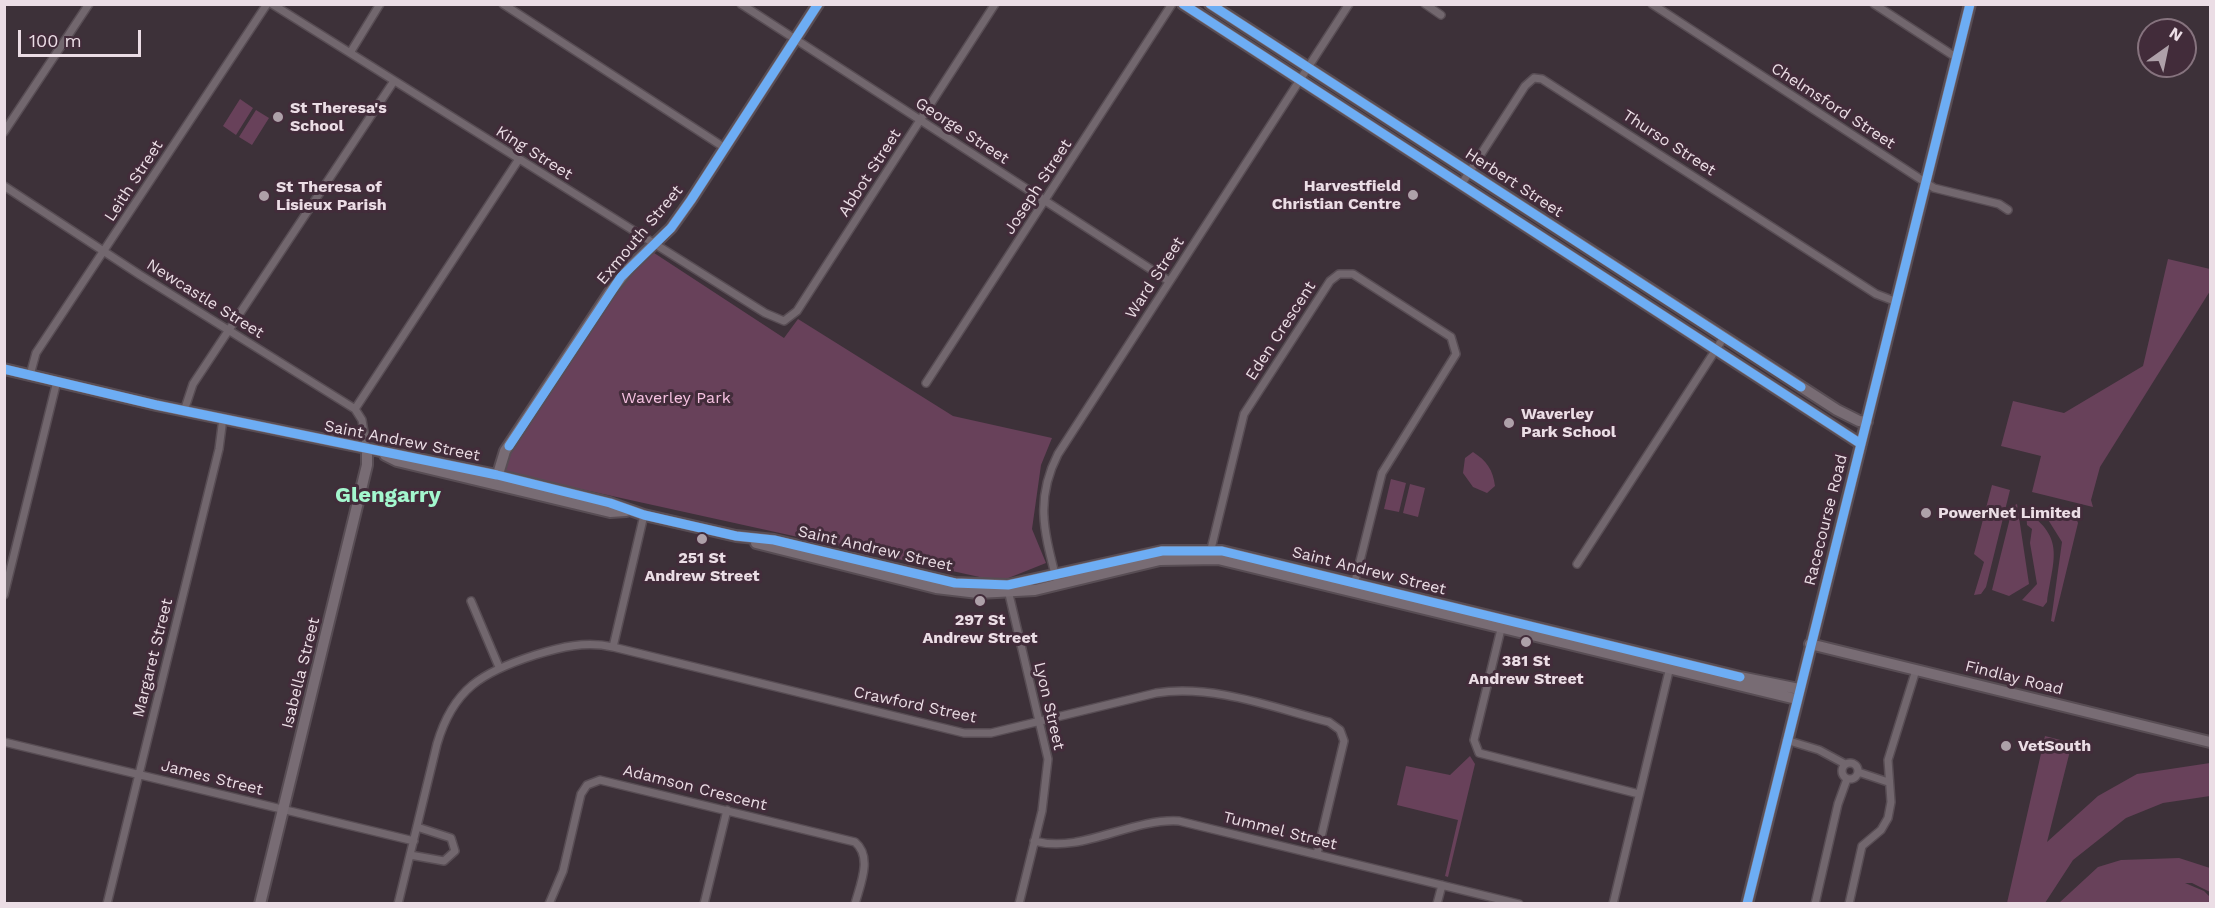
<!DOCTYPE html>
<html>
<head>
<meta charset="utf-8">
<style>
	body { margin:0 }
	#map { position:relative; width:2215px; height:908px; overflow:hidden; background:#3d3139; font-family:"Work Sans",sans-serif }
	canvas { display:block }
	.frame { position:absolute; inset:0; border:6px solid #ebdde5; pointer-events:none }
	.north { position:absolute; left:2137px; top:18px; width:60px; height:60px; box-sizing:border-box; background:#422c3a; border:2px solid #86737e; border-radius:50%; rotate:33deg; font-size:16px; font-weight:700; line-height:24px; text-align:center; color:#ebdde5 }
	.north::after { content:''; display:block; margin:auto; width:21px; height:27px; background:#aea1a9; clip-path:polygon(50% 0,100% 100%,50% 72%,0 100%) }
	.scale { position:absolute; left:18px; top:30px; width:123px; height:27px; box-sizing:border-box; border:3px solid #ebdde5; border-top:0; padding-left:8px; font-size:18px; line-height:21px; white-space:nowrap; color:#ebdde5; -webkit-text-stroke:4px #422c3a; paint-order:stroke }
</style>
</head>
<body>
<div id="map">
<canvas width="2215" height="908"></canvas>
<div class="frame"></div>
<div class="north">N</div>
<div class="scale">100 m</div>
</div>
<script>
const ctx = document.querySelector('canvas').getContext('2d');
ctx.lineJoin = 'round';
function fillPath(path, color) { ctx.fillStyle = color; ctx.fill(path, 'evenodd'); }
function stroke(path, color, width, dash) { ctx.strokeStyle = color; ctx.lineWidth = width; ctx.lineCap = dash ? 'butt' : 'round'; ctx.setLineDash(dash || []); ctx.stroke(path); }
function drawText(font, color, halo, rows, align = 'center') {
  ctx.font = font + ' "Work Sans",sans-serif'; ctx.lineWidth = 6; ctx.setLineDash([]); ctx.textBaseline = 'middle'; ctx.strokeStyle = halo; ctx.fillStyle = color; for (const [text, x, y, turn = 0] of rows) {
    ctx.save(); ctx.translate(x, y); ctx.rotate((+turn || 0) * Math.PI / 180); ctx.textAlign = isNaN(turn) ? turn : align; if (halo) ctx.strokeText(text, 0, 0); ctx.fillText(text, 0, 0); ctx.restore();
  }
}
fillPath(new Path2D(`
	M240,99l13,9 -17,27 -13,-9z
	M256,110l13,8 -17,27 -13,-8z
	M645,247l139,91 14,-19 155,97 99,22 -11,27 -9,64 14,34 -45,18 -17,-3 -490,-108z
	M2168,259l42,10v22l-110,176 -9,33 2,7 -61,-15 9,-36 -40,-10 12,-45 51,12 79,-47z
	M1473,452c14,9 20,18 22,34l-8,7 -14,-6 -10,-14 2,-15z
	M1391,479l15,4 -7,29 -15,-3z
	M1410,484l15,4 -7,29 -15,-4z
	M1992,485l18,5 -24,97 -5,7 -7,1 10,-33 -10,-8z
	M2017,504l12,80 -20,12 -17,-6 21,-84z
	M2061,509l13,3 4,11 -24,99 -3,-1 11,-79 -15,-24z
	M2026,511c40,28 27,48 21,91l-4,5 -21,-7 15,-16 -7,-41 2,-14 -5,-4z
	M2045,736l27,7 -25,99 51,-46 39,-22 73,-11v33l-47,7 -37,15 -53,42 -28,43h-38z
	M1470,756l5,8 -27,113 -3,-1 13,-56 -61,-15 9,-39 44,9z
	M2179,858l31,10v24l-18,-9h-7l19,8 6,6v6h-151l39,-36 23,-7z`), '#68415a');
const street = new Path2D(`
	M272,4l493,309 19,8 13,-10 198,-307
	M503,4l222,144
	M741,4l428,277
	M1425,4l16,11
	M1652,4l282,184 65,16 9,6
	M1874,4l83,54
	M350,53l30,-49
	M4,132l85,-128
	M1461,185l64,-99 9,-8 8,1 334,215 21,8
	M4,186l136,89 215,134 7,11 5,30
	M30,375l6,-22 231,-349
	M926,383l246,-379
	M355,409l164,-250
	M184,411l9,-27 201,-303
	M1210,553l34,-139 86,-133 9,-7h14l98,63 5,17 -74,119 -28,112
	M1577,564l147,-227
	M1056,578c-12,-47 -21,-79 2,-124l291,-450
	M1008,590l40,169 -6,52 -23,93
	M4,595l53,-214
	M471,601l28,66
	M1502,625l-28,115 5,13 160,41
	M613,647l31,-132
	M1786,740l33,10 26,14
	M4,742l410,99
	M1842 771a8 8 0 1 1 16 0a8 8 0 1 1-16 0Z
	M1858,772l30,10
	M1034,841c48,13 96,-23 145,-20l340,83
	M410,855l34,6 11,-10 -4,-13 -34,-11
	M107,904l112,-455 4,-31
	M398,904l39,-160c16,-55 45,-72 98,-89 26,-8 50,-14 78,-8l351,86h27l165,-40c58,-9 118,15 173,29l11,8 4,11 -27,113
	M549,904l14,-33 18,-77 6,-9 13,-5 255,62c18,15 5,43 0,62
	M704,904l23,-94
	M1437,904l5,-19
	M1613,904l57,-237
	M1815,904l23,-100 9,-25
	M1849,904l13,-58 19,-16 7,-12 3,-16 -3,-42 28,-90`);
const secondary = new Path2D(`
	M1183,4l678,440
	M1210,4l627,406 22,11 8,1
	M4,369l152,36 341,70 113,28 34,12 92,21 38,4 181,43 53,2 154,-34h60l518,126 59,12
	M385,455l12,6 213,51 16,-1
	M495,484l10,-33 105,-159 20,-25 41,-39 20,-28 127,-196
	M756,543l180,45 42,5 57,-3 125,-30 58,-1 578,140
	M1810,644l400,98
	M260,904l107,-439v-15
	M1747,904l223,-900`);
stroke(street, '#584d54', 10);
stroke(secondary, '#584d54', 14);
stroke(street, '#72676e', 7);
stroke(secondary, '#786c74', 10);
stroke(new Path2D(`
	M1183,4l678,440
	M1210,4l591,383
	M4,369l152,36 341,70 113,28 34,12 92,21 38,4 181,43 53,2 154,-34h60l518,126
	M509,446l112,-169 50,-49 20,-28 127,-196
	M1747,904l223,-900`), '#6dadf4', 9);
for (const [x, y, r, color] of [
	[278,117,6,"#aea1a9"],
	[1413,195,6,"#aea1a9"],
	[264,196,6,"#aea1a9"],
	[1509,423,6,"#aea1a9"],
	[1926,513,6,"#aea1a9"],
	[702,539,6,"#aea1a9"],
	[980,601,6,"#aea1a9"],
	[1526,642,6,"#aea1a9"],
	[2006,746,6,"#aea1a9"]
]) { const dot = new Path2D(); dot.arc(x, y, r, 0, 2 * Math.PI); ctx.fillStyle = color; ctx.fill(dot); stroke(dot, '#422c3a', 2); }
drawText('16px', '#ebdde5', '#422c3a', [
	["Chelmsford Street",1833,106,33],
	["George Street",962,131,33],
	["Thurso Street",1669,143,33],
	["King Street",534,153,32],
	["Abbot Street",870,173,-57],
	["Leith Street",134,181,-57],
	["Herbert Street",1514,183,33],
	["Joseph Street",1038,187,-57],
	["Exmouth Street",640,235,-50],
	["Ward Street",1155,278,-57],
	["Newcastle Street",205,299,32],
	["Eden Crescent",1281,331,-57],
	["Saint Andrew Street",402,441,11],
	["Racecourse Road",1826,520,-76],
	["Saint Andrew Street",875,549,13],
	["Saint Andrew Street",1369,571,14],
	["Margaret Street",153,658,-76],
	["Isabella Street",301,673,-76],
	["Findlay Road",2014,678,14],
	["Crawford Street",915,705,12],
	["Lyon Street",1049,706,77],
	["James Street",212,778,14],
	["Adamson Crescent",695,788,14],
	["Tummel Street",1280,831,14]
]);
drawText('bold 16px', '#ebdde5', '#422c3a', [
	["St Theresa's",290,108],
	["School",290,126],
	["Harvestfield",1401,186,"right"],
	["Christian Centre",1401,204,"right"],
	["St Theresa of",276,187],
	["Lisieux Parish",276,205],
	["Waverley",1521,414],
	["Park School",1521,432],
	["PowerNet Limited",1938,513],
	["251 St",702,558,"center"],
	["Andrew Street",702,576,"center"],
	["297 St",980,620,"center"],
	["Andrew Street",980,638,"center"],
	["381 St",1526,661,"center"],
	["Andrew Street",1526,679,"center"],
	["VetSouth",2018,746]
], 'left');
drawText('16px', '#f8c3e3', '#422c3a', [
	["Waverley Park",676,398]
]);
drawText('bold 22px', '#a3f7ce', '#422c3a', [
	["Glengarry",388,496]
]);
</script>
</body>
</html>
